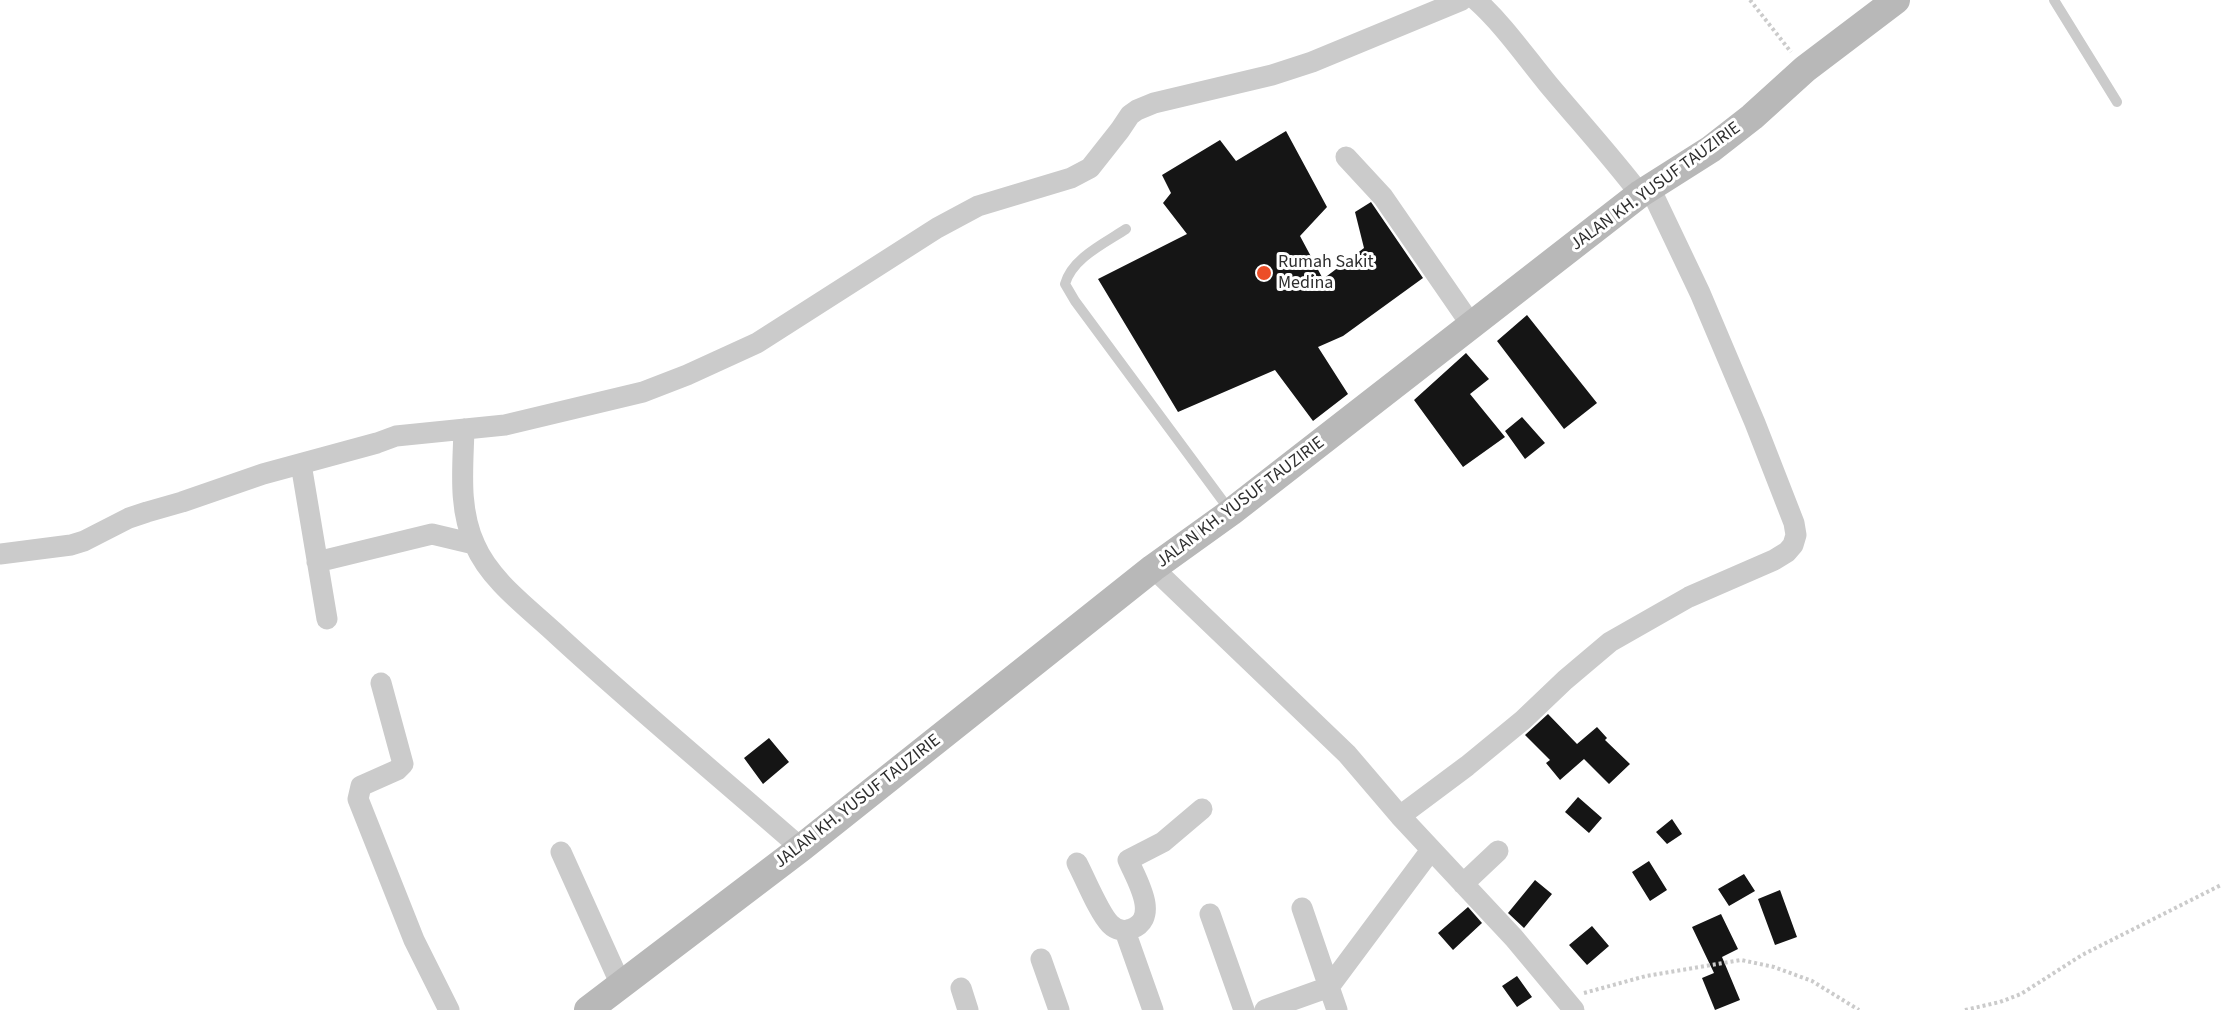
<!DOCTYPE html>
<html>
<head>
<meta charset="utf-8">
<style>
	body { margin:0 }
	canvas { display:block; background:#fff }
</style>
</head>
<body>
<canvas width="2221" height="1010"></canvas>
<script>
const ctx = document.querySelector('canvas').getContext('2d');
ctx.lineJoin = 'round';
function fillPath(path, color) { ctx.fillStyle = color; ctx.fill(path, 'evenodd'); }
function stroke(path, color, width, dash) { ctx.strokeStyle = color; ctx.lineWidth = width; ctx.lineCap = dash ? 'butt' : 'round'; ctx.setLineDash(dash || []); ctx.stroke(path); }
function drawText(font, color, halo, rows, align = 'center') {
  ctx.font = font + ' "Source Sans 3",sans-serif'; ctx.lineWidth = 6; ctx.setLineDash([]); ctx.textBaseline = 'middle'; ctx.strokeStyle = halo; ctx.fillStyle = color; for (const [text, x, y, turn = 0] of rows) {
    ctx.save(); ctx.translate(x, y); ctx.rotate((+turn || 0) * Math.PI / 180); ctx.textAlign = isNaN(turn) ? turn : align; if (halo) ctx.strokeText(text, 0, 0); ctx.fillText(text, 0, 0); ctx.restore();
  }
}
fillPath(new Path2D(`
	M1286,131l41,76 -27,29 23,43 41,-31 -9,-36 16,-10 52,76 -80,58 -25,11 30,47 -35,27 -38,-51 -97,42 -80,-133 89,-45 -24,-31 8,-10 -9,-18 58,-35 16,21z
	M1527,315l70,88 -33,26 -67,-88z
	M1466,353l23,26 -19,15 35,43 -42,30 -49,-67z
	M1522,417l23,26 -20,16 -20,-28z
	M1548,714l29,30 20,-17 10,11 -2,2 25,24 -21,20 -25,-25 -24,21 -14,-17 4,-3 -25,-25z
	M769,738l20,24 -26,22 -19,-26z
	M1578,797l24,21 -13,15 -24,-21z
	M1672,819l10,15 -15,10 -11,-12z
	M1649,861l18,29 -17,11 -18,-29z
	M1744,874l11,17 -26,15 -11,-17z
	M1535,880l17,14 -28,34 -16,-15z
	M1780,890l17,47 -22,8 -17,-46z
	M1468,907l14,16 -29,27 -15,-17z
	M1721,914l17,35 -16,8 18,43 -25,10 -13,-32 12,-5 -22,-46z
	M1592,926l17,20 -22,19 -18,-20z
	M1517,976l15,21 -15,10 -15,-21z`), '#151515');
stroke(new Path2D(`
	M1750,0l41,52
	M1584,993l62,-17 95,-16 33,7 38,14 47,29
	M1965,1010l35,-8 21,-8 61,-39 139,-70`), '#cbcbcb', 4, [3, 3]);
stroke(new Path2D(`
	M2054,0l63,102
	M1126,229c-21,14 -54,29 -61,55l10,17 156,211`), '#cbcbcb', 10);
stroke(new Path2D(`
	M1476,0c27,24 49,56 72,84 31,37 63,72 92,110
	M1346,157l37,40 89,129
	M464,429c-1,39 -6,79 11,116 15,35 52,62 79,87 80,74 165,144 247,216
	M301,464l26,155
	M0,554l71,-9 13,-4 45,-23 18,-6 35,-10 81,-28 114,-31 19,-7 109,-11 138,-33 44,-17 70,-32 180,-115 41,-22 93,-28 19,-10 30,-38 10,-15 7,-5 17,-7 118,-28 40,-13 150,-62
	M317,562l115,-28 42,10
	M1153,568l194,186 53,62 114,122 60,72
	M381,683l22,81 -6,6 -36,16 -3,13 56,141 35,70
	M1400,816l67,-50 56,-46 42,-40 45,-38 79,-45 85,-37 13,-8 6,-7 3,-10 -2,-12 -39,-100 -55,-130 -50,-105
	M561,852l60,133
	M1077,863c8,15 22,50 33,61 6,6 14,8 21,5 30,-11 5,-50 -3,-69l35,-18 39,-33
	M1463,884l35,-33
	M1302,908l27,79 102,-137
	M1210,914l34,96
	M1125,931l28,79
	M1041,959l18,51
	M961,988l7,22
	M1265,1010l64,-23 8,23`), '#cbcbcb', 21);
stroke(new Path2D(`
	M588,1010l213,-162 352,-280 78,-56 409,-318 71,-45 41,-32 53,-48 91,-69`), '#b8b8b8', 28);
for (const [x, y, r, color] of [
	[1264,273,8,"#ec4e28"]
]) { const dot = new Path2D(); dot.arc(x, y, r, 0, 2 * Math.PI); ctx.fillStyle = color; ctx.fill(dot); stroke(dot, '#fff', 2); }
drawText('18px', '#2e2e2e', '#fff', [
	["JALAN KH. YUSUF TAUZIRIE",1656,187,-36],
	["JALAN KH. YUSUF TAUZIRIE",1241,503,-37],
	["JALAN KH. YUSUF TAUZIRIE",858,802,-38]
]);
drawText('18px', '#2e2e2e', '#fff', [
	["Rumah Sakit",1278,263],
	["Medina",1278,284]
], 'left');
</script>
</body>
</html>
